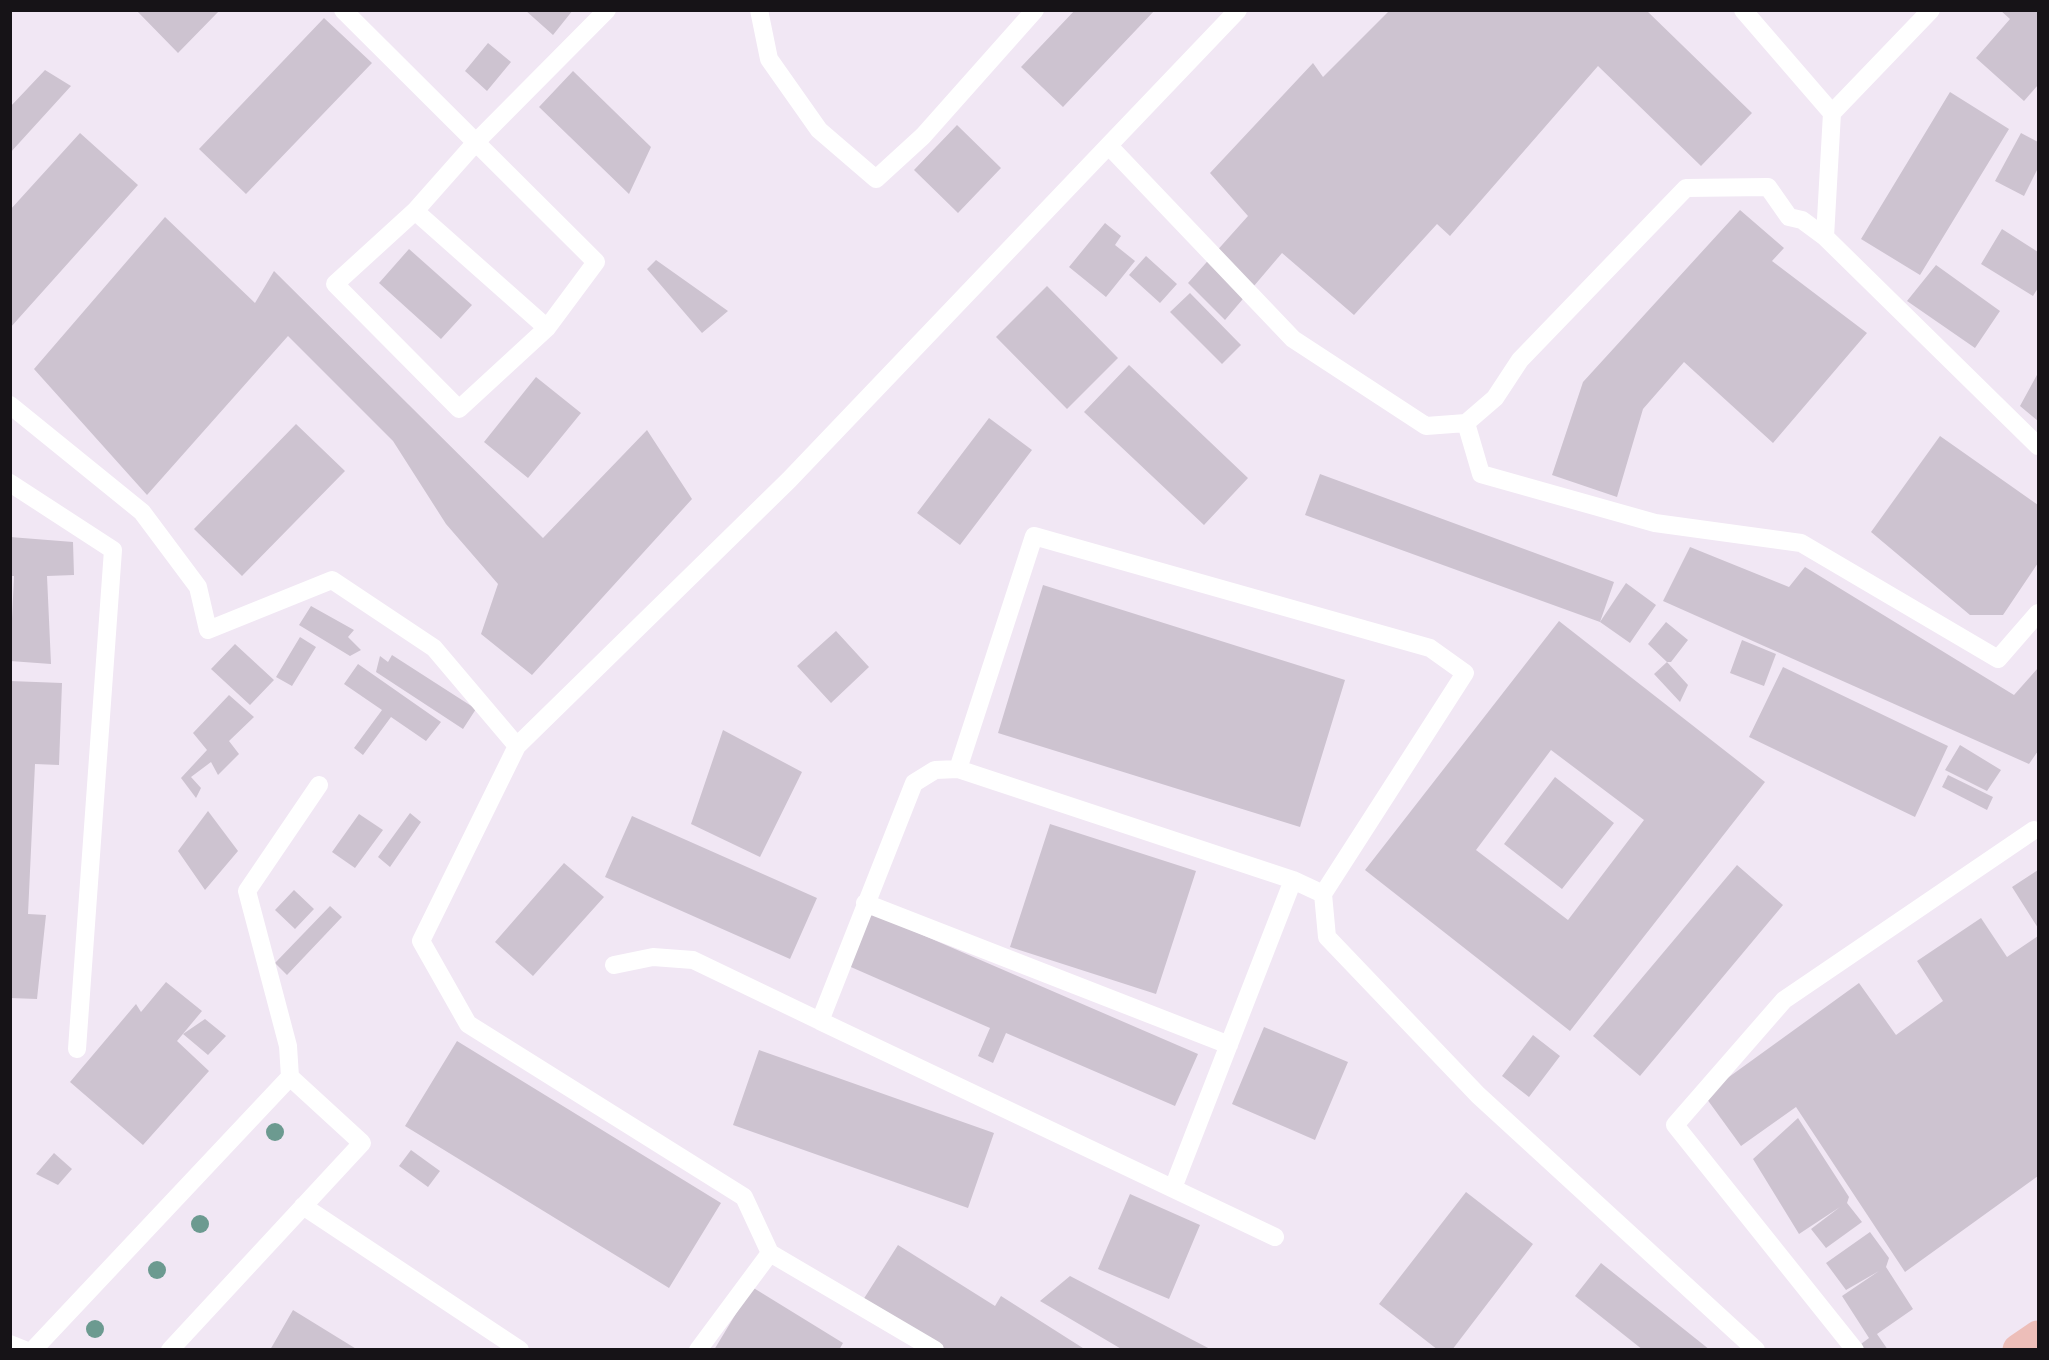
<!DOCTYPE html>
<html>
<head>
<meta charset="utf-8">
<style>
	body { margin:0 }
	#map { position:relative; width:2049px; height:1360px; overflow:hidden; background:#f1e7f4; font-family:Inter,sans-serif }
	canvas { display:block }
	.frame { position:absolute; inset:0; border:12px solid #161317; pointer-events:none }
</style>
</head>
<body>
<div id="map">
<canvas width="2049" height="1360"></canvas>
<div class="frame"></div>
</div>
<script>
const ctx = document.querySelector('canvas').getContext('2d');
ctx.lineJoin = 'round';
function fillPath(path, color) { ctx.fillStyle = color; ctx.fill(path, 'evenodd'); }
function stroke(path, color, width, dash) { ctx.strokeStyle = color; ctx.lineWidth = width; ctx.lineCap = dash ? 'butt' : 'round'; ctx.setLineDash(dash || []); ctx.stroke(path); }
fillPath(new Path2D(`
	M136,10h84l-42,43z
	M525,10h48l-20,25z
	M1075,10h80l-92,97 -42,-40z
	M1390,10h256l106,103 -51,53 -103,-100 -148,170 -13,-12 -83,91 -72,-62 -57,67 -37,-37 60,-67 -38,-43 103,-110 10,14z
	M2000,10h38v75l-14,16 -48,-43 34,-39z
	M324,18l48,45 -126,131 -47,-45z
	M488,43l23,19 -24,29 -22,-20z
	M45,70l26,16 -61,67v-46z
	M573,71l78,76 -22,47 -90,-87z
	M1950,92l59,37 -89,146 -59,-36z
	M957,125l44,43 -43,45 -44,-43z
	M80,133l58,52 -128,143v-118z
	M2021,133l17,9v26l-14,28 -29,-15z
	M1740,210l44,38 -12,13 95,72 -94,110 -89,-81 -41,47 -26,88 -65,-22 31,-93z
	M165,217l90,86 19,-32 269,267 104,-108 45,69 -160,176 -51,-41 17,-50 -52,-60 -53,-83 -105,-105 -141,159 -113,-126z
	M1105,223l16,13 -6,9 20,16 -29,36 -37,-30z
	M2002,229l36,23v36l-5,8 -52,-32z
	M409,249l63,56 -31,34 -62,-56z
	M1146,256l31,28 -17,19 -31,-28z
	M656,260l72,51 -26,22 -55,-64z
	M1936,265l64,46 -25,37 -68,-47z
	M1047,286l71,72 -51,51 -71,-72z
	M1190,293l51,52 -19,19 -52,-52z
	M1129,365l119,113 -44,47 -120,-113z
	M2038,373v48l-18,-15z
	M536,377l45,36 -53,65 -44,-36z
	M989,418l43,32 -72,95 -43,-32z
	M296,424l49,47 -103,105 -48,-47z
	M1940,436l98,69v58l-35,52h-33l-99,-83z
	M1320,474l294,108 -14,40 -295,-107z
	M10,537l63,5 1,33 -27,1 4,88 -41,-3 4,-85h-4z
	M1690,547l99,40 16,-20 209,128 24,-27v83l-9,13 -366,-163z
	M1626,583l30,22 -26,38 -30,-21z
	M1043,585l302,95 -45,147 -302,-94z
	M311,606l43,24 -6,7 13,13 -11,6 -51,-31z
	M1559,621l206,161 -195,249 -205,-161zM1551,750l93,70 -76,100 -92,-70z
	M1666,622l22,18 -17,22h-4l-19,-18z
	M836,631l33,36 -38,36 -34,-37z
	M300,637l16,10 -24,39 -16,-9z
	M1742,640l34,14 -12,32 -34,-13z
	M235,644l39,36 -24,25 -39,-36z
	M392,655l84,54 -13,20 -87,-57 4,-16 8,6z
	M1667,662l21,23 -8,17 -26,-28z
	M358,664l83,58 -15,19 -35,-24 -28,38 -9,-7 28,-38 -38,-26z
	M1783,667l165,79 -33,71 -166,-80z
	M10,681l52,2 -3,82 -24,-1 -7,150 18,1 -9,84 -27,-1z
	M229,695l25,22 -25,24 10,13 -21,21 -7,-13 -20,15 10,11 -5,10 -15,-20 26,-28 -14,-17z
	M723,730l79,42 -42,85 -69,-33z
	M1960,745l41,25 -14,21 -42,-21z
	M1948,775l45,22 -6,13 -45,-23z
	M1555,777l59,46 -52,66 -58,-45z
	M208,811l30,40 -33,39 -27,-39z
	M410,813l11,9 -31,45 -12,-10z
	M359,814l24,16 -28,38 -23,-16z
	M632,816l185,82 -27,61 -185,-82z
	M1050,824l146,47 -40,123 -146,-47z
	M564,863l40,34 -71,79 -38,-34z
	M1737,865l46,40 -143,171 -47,-40z
	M2038,870v58l-26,-41z
	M294,890l20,19 -19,20 -20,-19z
	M330,906l12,11 -55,58 -12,-12z
	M867,911l331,143 -23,52 -169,-73 -13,30 -15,-7 12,-28 -146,-64z
	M1981,918l26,39 31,-21v240l-133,96 -109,-165 -55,39 -37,-51 155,-112 37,52 47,-34 -26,-40z
	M166,982l36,29 -25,30 32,30 -66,74 -73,-63 66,-78 5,8z
	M205,1019l21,17 -18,19 -25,-21z
	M1264,1027l84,35 -33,78 -83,-36z
	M1533,1035l27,21 -31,41 -27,-21z
	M457,1041l264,162 -52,85 -264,-162z
	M759,1050l235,83 -26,75 -235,-83z
	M1798,1118l51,79 -2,6 15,19 -36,26 -15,-19 29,-22 -41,27 -46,-75z
	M411,1150l29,21 -12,16 -29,-21z
	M54,1153l18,16 -14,16 -22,-11z
	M1466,1192l67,52 -81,106h-14l-59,-46z
	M1130,1194l70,31 -31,74 -71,-30z
	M1870,1232l19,26 -3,9 27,42 -36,25 11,16h-35l16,-12 -27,-42 37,-25 -33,19 -20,-27z
	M898,1245l97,61 6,-10 85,54h-144l-79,-50z
	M1601,1263l109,87h-67l-68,-54z
	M1070,1276l142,74h-89l-83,-49z
	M752,1287l91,56 -4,7h-125z
	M293,1310l65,40h-88z`), '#cdc3d0');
stroke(new Path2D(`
	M343,10l253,252 -49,66 -88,81 -124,-125 80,-73 62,-70 130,-131
	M759,10l10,49 50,71 57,49 47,-43 112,-126
	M1743,10l89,103
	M1109,146l184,193 133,87 40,-3 29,-25 25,-38 166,-172 82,-1 21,30 13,3 23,17 213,209
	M415,211l132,117
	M1825,237l7,-124 99,-103
	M10,405l132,107 56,75 10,43 124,-50 102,68 83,98
	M1466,423l15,51 174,49 146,20 197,116 40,-46
	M10,483l103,67 -36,499
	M958,769l-23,1 -21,13 -94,238 455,216
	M1323,894l-30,-14 -335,-111 76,-233 396,112 35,25 -142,221 4,43 151,158 278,255
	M865,903l364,142
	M614,965l39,-8 40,3 127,61
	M1173,1188l120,-308
	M303,1206l217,144
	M770,1253l165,97
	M10,1344l15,6
	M33,1350l257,-273
	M170,1350l192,-207 -72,-66 -2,-31 -41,-155 72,-106
	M698,1350l72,-97 -26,-56 -276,-173 -47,-83 96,-195 272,-266 449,-470
	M1855,1350l-180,-225 109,-125 250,-170`), '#fff', 18);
stroke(new Path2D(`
	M2019,1350l19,-13`), '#edbeb9', 33);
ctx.fillStyle = '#6c9a90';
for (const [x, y] of [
	[275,1132],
	[200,1224],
	[157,1270],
	[95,1329]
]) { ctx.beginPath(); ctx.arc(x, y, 9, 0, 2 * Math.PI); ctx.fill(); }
</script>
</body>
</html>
